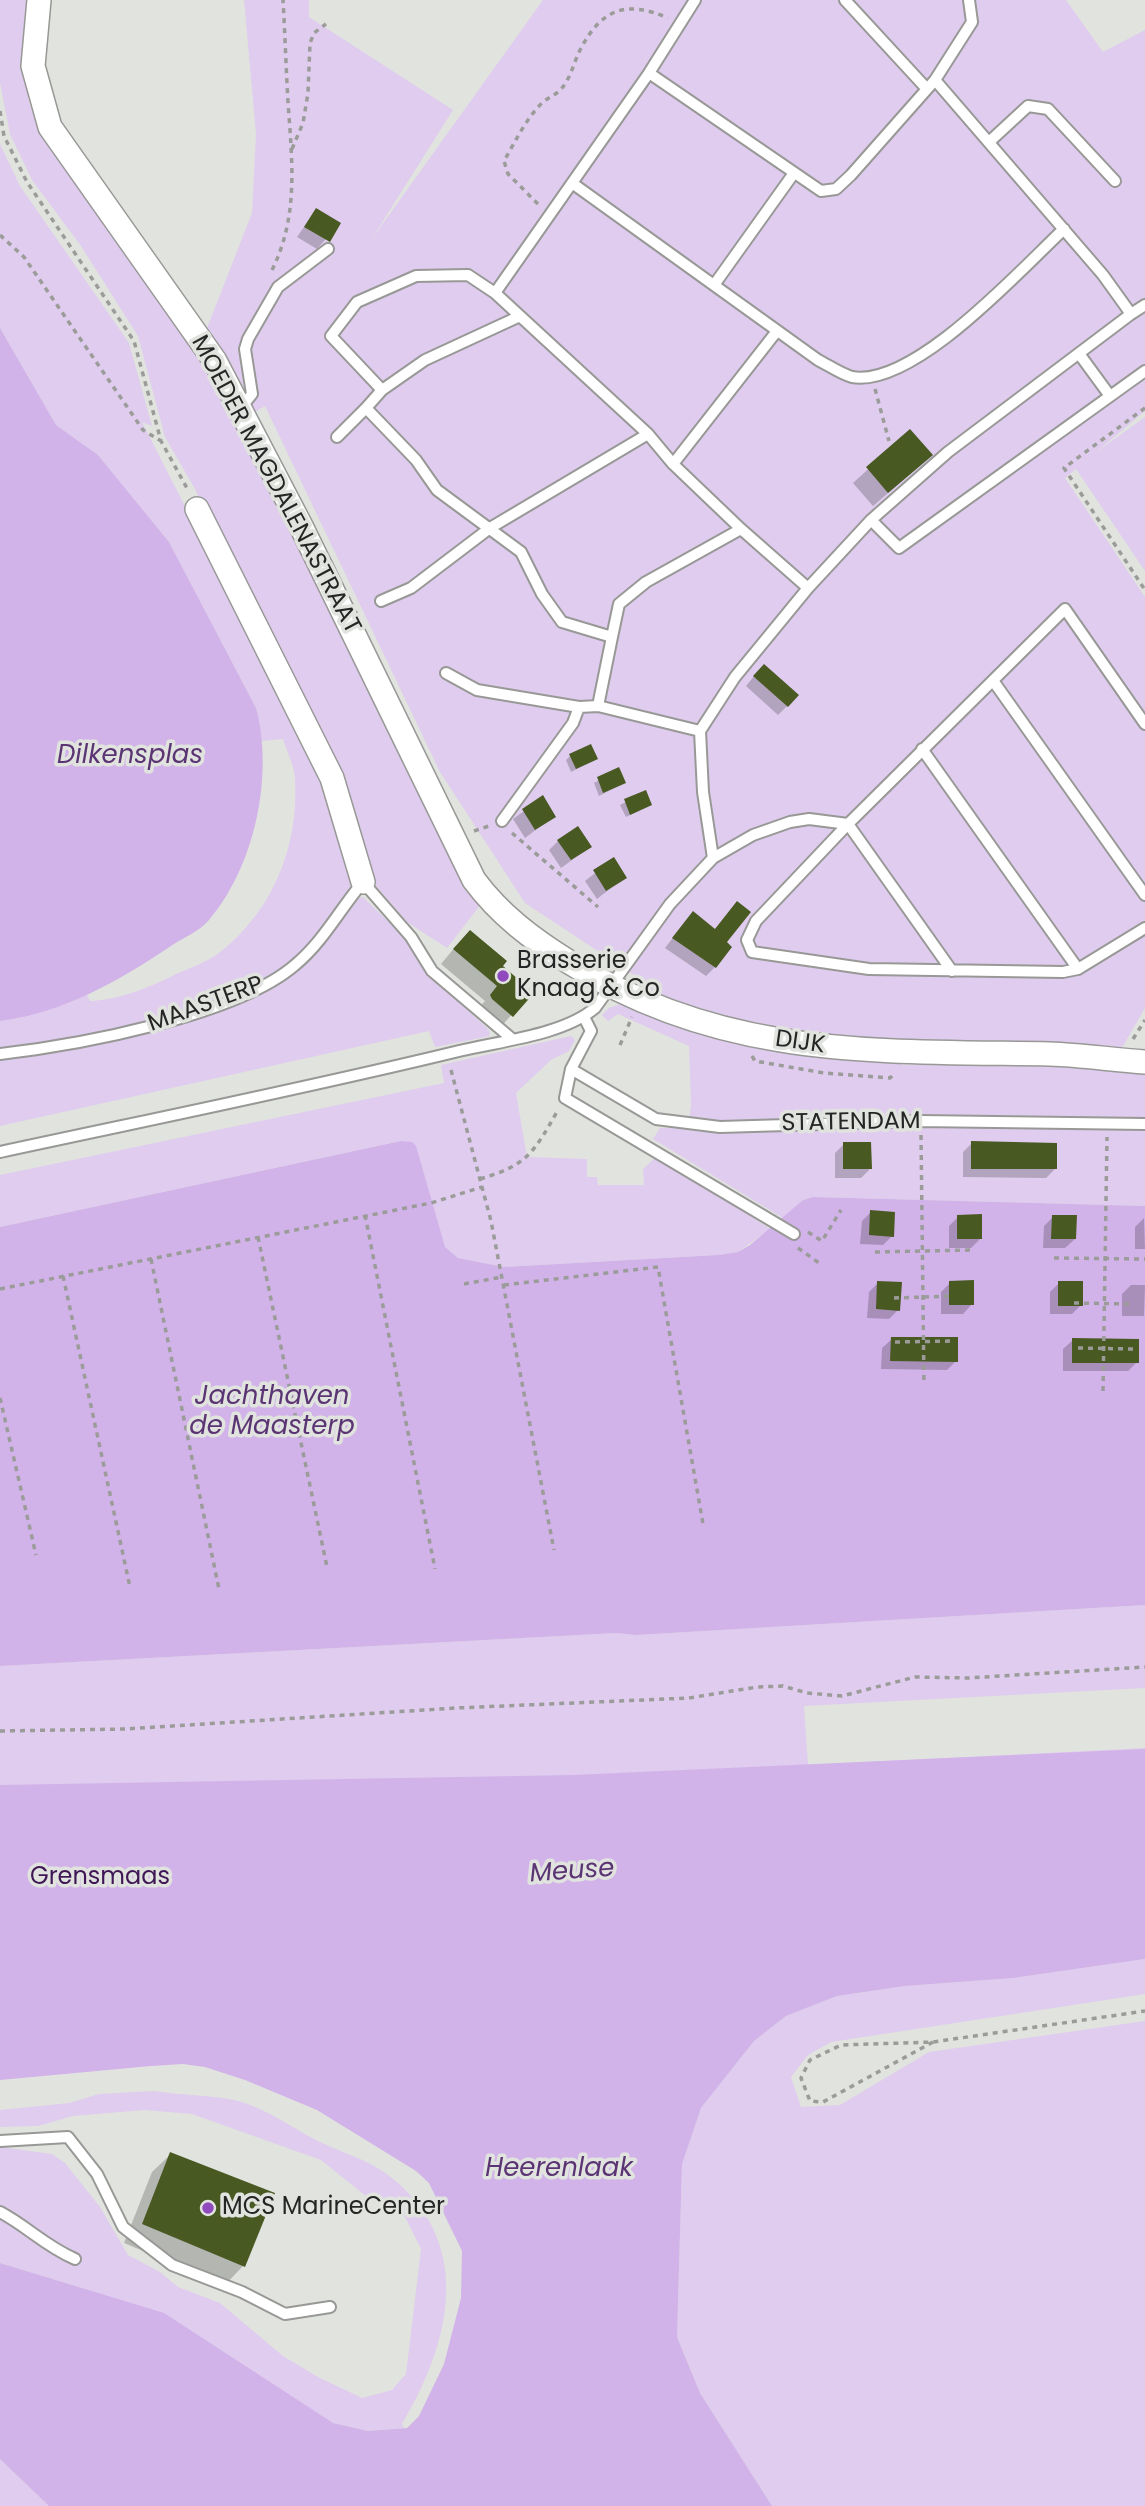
<!DOCTYPE html>
<html>
<head>
<meta charset="utf-8">
<style>
	body { margin:0 }
	canvas { display:block; background:#e1e3df }
</style>
</head>
<body>
<canvas width="1145" height="2506"></canvas>
<script>
const ctx = document.querySelector('canvas').getContext('2d');
ctx.lineJoin = 'round';
function fillPath(path, color) { ctx.fillStyle = color; ctx.fill(path, 'evenodd'); }
function stroke(path, color, width, dash) { ctx.strokeStyle = color; ctx.lineWidth = width; ctx.lineCap = dash ? 'butt' : 'round'; ctx.setLineDash(dash || []); ctx.stroke(path); }
function drawText(font, color, halo, rows, align = 'center') {
  ctx.font = font + ' Poppins,sans-serif'; ctx.lineWidth = 7; ctx.setLineDash([]); ctx.textBaseline = 'middle'; ctx.strokeStyle = halo; ctx.fillStyle = color; for (const [text, x, y, turn = 0] of rows) {
    ctx.save(); ctx.translate(x, y); ctx.rotate((+turn || 0) * Math.PI / 180); ctx.textAlign = isNaN(turn) ? turn : align; if (halo) ctx.strokeText(text, 0, 0); ctx.fillText(text, 0, 0); ctx.restore();
  }
}
fillPath(new Path2D(`
	M0,0h26l2,98 9,26 165,229 100,193 157,329 22,29 -34,44 -40,-26 -31,-36 -13,-35 -168,-362 -30,-52 -27,-101 -57,-90 -49,-66 -22,-46 -10,-51z
	M244,0h65v17l144,93 -82,130 172,-240h523l37,52 42,-22v381l-50,42 50,-36v154l-69,-102 -11,9 80,119v411l-23,40 -297,-9 -99,-16 -94,-38 5,-8 -112,-74 -85,-131 -175,-366 -10,6 -25,-50 -23,-34 45,-115 4,-79z
	M0,144l20,42 109,157 23,83 -10,-4 179,351 33,108c-16,24 -31,55 -53,73 -70,60 -211,85 -301,96v-29l19,-3 68,-23 3,6c29,-1 61,-14 86,-27 14,-6 31,-12 43,-21 53,-41 80,-106 76,-173 0,-13 -8,-28 -12,-41l-22,2 -5,-33 -87,-166 -71,-87 -42,-30 -56,-97z
	M363,897l48,47 19,31 59,55 1,6 -55,11 -6,-16 -429,95v-68l55,-7 214,-65 85,-86z
	M620,1004l124,41 3,-4 158,20 -3,4h137l106,6v135l-332,-9 -10,3 -20,18 -130,-79 7,-11h28l3,-23 -2,-59 -71,-32 -10,7 -6,-6 7,-7z
	M571,1036l4,4 -6,11 -18,9 -35,33 11,64 60,2v18h10l1,8h46l-1,-16 11,-10 16,4 100,66 -32,23 -20,3 -214,12 -46,-9 -13,-11 -44,-106 -401,86v-52l444,-92 -3,-18z
	M1145,1605v83l-341,18 4,59 337,-17v45l-1145,204v-331l616,-33 20,2z
	M1145,1959v35l-314,48 -23,13 -17,22 10,30 39,-2 89,-53 216,-31v485h-373l-72,-113 -23,-56 5,-174 19,-55 53,-67 32,-25 51,-20 68,-10 108,-8z
	M154,2091c26,4 54,4 80,9 31,7 58,28 86,42 25,12 50,18 72,36 83,67 58,166 10,246l2,4 -36,3 -35,-8 -251,-135 -82,-25v-116l52,7 13,9 35,44 28,48 32,17 18,15 42,16 63,53 35,21 44,21 30,-8 14,-16 15,-125 -16,-32 -33,-16 -51,-41 -129,-46 -47,-4 -72,6 -35,10 -38,1v-17l69,-7 30,-9z
	M0,2459l49,47h-49z`), '#dfccee');
fillPath(new Path2D(`
	M0,328l56,97 42,30 71,87 87,166c18,67 -1,158 -47,212 -8,10 -24,17 -35,24 -52,35 -110,69 -174,77z
	M401,1141l11,1 4,4 29,101 13,11 46,9 214,-12 20,-3 12,-7 53,-45 10,-3 332,9v399l-509,30 -20,-2 -616,33v-439z
	M1145,1749v210l-132,19 -108,8 -68,10 -51,20 -32,25 -53,67 -19,56 -5,173 23,56 72,113h-723l-49,-47v-196l164,50 169,110 35,8 39,-3 12,-12 25,-52 17,-66 1,-47 -33,-68 -13,-12 -99,-61 -72,-30 -40,-13 -22,-3 -32,2 -151,14v-295l574,-10z`), '#d1b3e9');
fillPath(new Path2D(`
	M316,210l23,14 -22,25 -20,-12z
	M910,431l7,37 -44,38 -20,-23z
	M755,675l32,31 -9,9 -32,-29z
	M570,756l26,3 -25,13 -5,-12z
	M618,770l6,13 -25,13 -5,-13z
	M645,792l5,13 -24,12 -6,-12z
	M542,798l12,18 -29,22 -12,-19z
	M558,841l32,6 -29,21 -12,-18z
	M613,859l12,18 -28,22 -12,-18z
	M737,903l-22,64 -9,9 -41,-28 20,-26 29,8z
	M456,946l44,20 31,27 -33,37 -21,-20 8,-9 -44,-37z
	M972,1143l83,26 -9,9 -83,-1v-25z
	M844,1144l26,25 -9,9h-26v-25z
	M871,1212l21,24 -9,9 -23,-1 2,-23z
	M958,1217l22,22 -9,9h-22v-22z
	M1053,1217l22,22 -10,9h-22l1,-22z
	M1144,1218l1,31h-10v-22z
	M878,1283l20,27 -9,9 -22,-1 2,-26z
	M950,1283l22,21 -9,10h-22v-22z
	M1059,1283l22,22 -9,9h-22v-22z
	M1131,1285h14l-1,31h-22v-22z
	M892,1339l64,22 -9,9 -66,-1 1,-21z
	M1073,1340l64,22 -9,9h-65v-22z
	M171,2154l72,112 -18,19 -101,-42 28,-71z`), '#0003');
fillPath(new Path2D(`
	M316,208l25,15 -11,19 -26,-15z
	M910,429l23,26 -45,38 -22,-26z
	M764,664l35,31 -11,12 -35,-31z
	M591,744l7,15 -22,10 -7,-15z
	M619,767l7,16 -23,10 -6,-16z
	M646,790l6,15 -22,10 -6,-16z
	M543,795l13,22 -21,13 -13,-21z
	M578,826l14,21 -21,13 -14,-20z
	M614,857l13,21 -21,13 -13,-21z
	M737,901l14,11 -24,30 5,5 -16,21 -44,-30 21,-27 22,18z
	M470,930l37,31 -4,5 31,27 -21,24 -21,-18 -2,-4 7,-9 -44,-37z
	M971,1141l86,2v26h-86z
	M843,1142h28l1,27h-29z
	M870,1210l25,2 -1,25 -25,-2z
	M982,1214v25h-25v-24z
	M1052,1215h25l-1,24h-25z
	M974,1280v25h-25v-24z
	M877,1281l25,1 -2,29 -24,-2z
	M1058,1281h25v25h-25z
	M891,1337h67v25l-68,-1z
	M1072,1338l67,1v24h-67z
	M170,2152l105,41 -30,74 -103,-43z`), '#495922');
const lane = new Path2D(`
	M695,0l-46,73 -154,220 153,141 25,30 68,65 67,59
	M845,0l82,89
	M649,73l172,118 15,-2 15,-14 84,-95
	M989,142l39,-36 20,3 67,72
	M572,183l246,177c10,5 23,14 34,17 62,11 169,-108 212,-148
	M714,285l80,-112
	M495,293l-27,-18 -52,1 -59,26 -26,34 51,54 -16,18 50,52 21,30 84,62 21,42 20,28 50,15 7,-33 27,-22 95,-53
	M1131,314l14,-9
	M1080,355l30,41
	M382,390l43,-30 93,-43
	M240,409l12,-15 -7,-45 3,-10 30,-52 50,-38
	M337,437l29,-29
	M673,464l104,-133
	M871,520l28,28 246,-177
	M381,601l30,-13 79,-60 158,-94
	M446,673l31,17 102,17 19,-1 102,25
	M994,682l151,213
	M598,706l14,-69
	M1145,724l-80,-115 -217,215 -92,97 -9,19 5,12 117,17 194,3 15,-3 67,-41
	M922,749l156,220
	M502,821l71,-98 6,-16
	M713,858l-10,-66 -3,-61 35,-54 73,-89 63,-68 77,-68 183,-138 -28,-39 -168,-195 37,-58 -3,-22
	M584,1017l7,14 -20,38 85,50 64,8 200,-6 225,3
	M0,1054c78,-9 236,-38 295,-89 28,-23 45,-56 68,-83l48,55 21,34 79,67
	M571,1069l-6,29 229,136
	M0,1152c153,-33 307,-64 459,-101 41,-10 104,-16 136,-43l75,-104 43,-46 40,-23 37,-13 19,-3 39,5 104,147
	M0,2141l68,-4 29,37 26,53 49,38 70,27 43,22 45,-7
	M0,2212c28,15 45,34 75,47`);
const street = new Path2D(`
	M39,0l-6,66 17,61 165,234 86,165 173,354c26,35 58,59 95,82 154,97 308,89 481,92 32,1 63,6 95,8
	M197,509l135,269 31,104`);
stroke(lane, '#989996', 14);
stroke(street, '#989996', 26);
stroke(new Path2D(`
	M0,111l4,25 23,46 107,159 27,100 27,49
	M292,149l11,-26 5,-30 2,-50 4,-10 12,-9
	M538,204l-30,-30 -4,-13c11,-19 23,-44 39,-59 6,-5 13,-7 18,-13 9,-9 13,-27 19,-39 22,-42 46,-50 88,-32
	M0,235l24,22 119,173 18,11
	M272,270c27,-54 20,-109 16,-168 -2,-34 -3,-68 -5,-102
	M875,389l14,52
	M1145,408l-81,60 81,122
	M474,831l15,-5
	M512,833l86,74
	M1133,1039l12,-19
	M620,1045l12,-28
	M752,1056l3,5 69,12 66,5 5,-5
	M451,1070l40,151 63,329
	M921,1135l3,250
	M480,1179c48,-14 54,-27 78,-69
	M365,1215l70,354
	M808,1232l14,9 19,-31
	M258,1237l69,330
	M798,1248l24,17
	M875,1252l96,-2
	M1054,1258l91,1
	M151,1259l68,330
	M63,1276l67,311
	M464,1284l38,-7
	M504,1285l154,-18 45,257
	M0,1289l431,-86 51,-16
	M894,1298l59,-2
	M1074,1303l56,1
	M895,1342l58,-1
	M1078,1348l55,1
	M1103,1391l4,-254
	M0,1398l36,157
	M0,1731l125,-2 331,-21 233,-10 68,-11 26,-1 24,7 35,3 73,-19 53,1 177,-11
	M933,2042l-110,60 -13,-1 -9,-23 9,-18 31,-15 92,-3 212,-31`), '#9b9c99', 3.5, [5, 5]);
stroke(lane, '#fff', 10);
stroke(street, '#fff', 23);
for (const [x, y, r, color] of [
	[503,976,7,"#914abd"],
	[208,2208,7,"#914abd"]
]) { const dot = new Path2D(); dot.arc(x, y, r, 0, 2 * Math.PI); ctx.fillStyle = color; ctx.fill(dot); stroke(dot, '#e1e3df', 2.5); }
drawText('24px', '#242524', '#e1e3df', [
	["MOEDER MAGDALENASTRAAT",275,485,62],
	["MAASTERP",206,1005,-20],
	["DIJK",800,1043,8],
	["STATENDAM",851,1123,-1]
]);
drawText('24px', '#242524', '#e1e3df', [
	["Brasserie",517,962],
	["Knaag & Co",517,990],
	["MCS MarineCenter",222,2208]
], 'left');
drawText('24px', '#3f1756', '#e1e3df', [
	["Grensmaas",100,1878]
]);
drawText('italic 26px', '#5b3474', '#e1e3df', [
	["Dilkensplas",130,756],
	["Jachthaven",272,1397],
	["de Maasterp",272,1427],
	["Meuse",572,1872,-4],
	["Heerenlaak",559,2169]
]);
</script>
</body>
</html>
